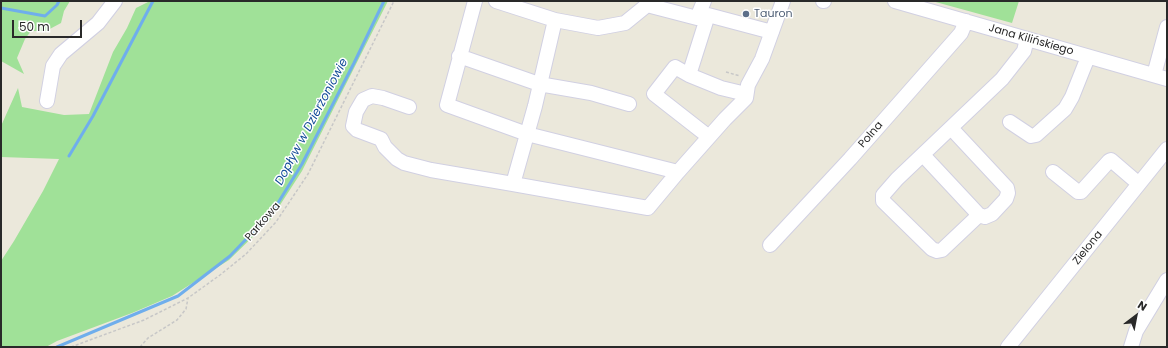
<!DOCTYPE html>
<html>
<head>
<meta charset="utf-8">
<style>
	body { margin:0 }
	#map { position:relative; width:1168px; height:348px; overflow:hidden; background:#ebe8db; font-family:Poppins,sans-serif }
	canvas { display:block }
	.frame { position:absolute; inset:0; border:2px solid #292929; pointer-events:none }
	.north { position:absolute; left:1116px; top:296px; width:40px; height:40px; -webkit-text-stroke:3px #fff; paint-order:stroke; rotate:32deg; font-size:11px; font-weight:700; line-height:16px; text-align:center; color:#292929 }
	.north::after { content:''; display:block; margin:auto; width:14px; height:18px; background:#292929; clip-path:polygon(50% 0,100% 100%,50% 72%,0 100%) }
	.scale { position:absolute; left:12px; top:20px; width:70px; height:18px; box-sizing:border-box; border:2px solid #292929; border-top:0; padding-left:5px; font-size:12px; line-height:14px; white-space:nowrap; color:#292929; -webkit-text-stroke:3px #fff; paint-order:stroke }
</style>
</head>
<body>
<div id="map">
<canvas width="1168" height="348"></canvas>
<div class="frame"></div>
<div class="north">N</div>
<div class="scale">50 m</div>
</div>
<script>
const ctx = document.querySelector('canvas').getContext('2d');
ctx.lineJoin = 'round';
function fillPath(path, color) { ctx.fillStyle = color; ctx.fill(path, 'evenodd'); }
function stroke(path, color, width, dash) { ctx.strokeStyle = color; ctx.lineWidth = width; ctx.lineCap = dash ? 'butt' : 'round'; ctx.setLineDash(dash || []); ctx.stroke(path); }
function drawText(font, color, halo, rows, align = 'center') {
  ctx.font = font + ' Poppins,sans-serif'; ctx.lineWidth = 3; ctx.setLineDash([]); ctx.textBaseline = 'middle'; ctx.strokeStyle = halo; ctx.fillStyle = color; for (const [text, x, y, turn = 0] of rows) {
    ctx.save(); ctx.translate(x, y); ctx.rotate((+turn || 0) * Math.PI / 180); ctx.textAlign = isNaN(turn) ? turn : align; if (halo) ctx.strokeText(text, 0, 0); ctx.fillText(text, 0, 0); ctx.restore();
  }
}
fillPath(new Path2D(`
	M1,1h69l-6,10 -3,12 -15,8h-15l-6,8 -8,19 7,16 -23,-13z
	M150,1h238l-86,170 -31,48 -42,41 -57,36 -40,17 -75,28 -11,6h-45v-86l13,-20 29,-50 16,-32 -58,-2v-31l17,-38 4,19 42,8 25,-1 24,-62 14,-24 9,-20z
	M932,1h87l-7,22z`), '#a0e198');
stroke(new Path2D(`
	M1,8l44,8 12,-11 2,-4
	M69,156l24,-40 60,-115
	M57,347l121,-51 52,-40 43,-45 29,-47 52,-101 30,-62`), '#6faeec', 3);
const minor = new Path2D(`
	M475,1l-28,104 80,29 151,38 -30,36 -135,-24
	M496,1l59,19
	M823,1h1
	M895,1l272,78
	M647,5l50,13 7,-17
	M459,56l80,28 52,9 38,11
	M689,75l-14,-8 -21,27 55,43
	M1154,75l13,-48
	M746,94l-25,-6 -32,-13 19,-60 64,17
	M47,101l6,-35 8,-12 37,-31 17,-22
	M409,107l-26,-9 -11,-2 -9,4 -7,12 -3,14 4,4 24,9 4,8 12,12 7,4 27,7 82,14 22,-78 20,-86 43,8 27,-5 27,-22
	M1010,122l21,14 5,-1 29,-26 7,-12 16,-40
	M951,128l56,60 1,5 -2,6 -14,15 -7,3 -6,-2 -37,35 -5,1 -5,-2 -49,-48v-6l14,-16 105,-100 22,-28 3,-12
	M923,155l56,60
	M678,172l47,-53 21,-21 2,-13 14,-26 21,-58
	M1053,172l25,20h3l28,-31 2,-1 28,24
	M770,245l80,-86 111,-126 5,-12
	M1008,347l159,-198
	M1131,347l5,-16 31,-51`);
stroke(minor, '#d1d0e2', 16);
stroke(new Path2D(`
	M726,72l14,4
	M71,347l73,-27 44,-22 32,-23 26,-21 30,-32 32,-48 86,-173
	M140,347l8,-9 29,-18 9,-11 2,-11`), '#c7c7c7', 1.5, [3, 2]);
stroke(minor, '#fff', 14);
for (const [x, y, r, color] of [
	[746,14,4,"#5c6f8a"]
]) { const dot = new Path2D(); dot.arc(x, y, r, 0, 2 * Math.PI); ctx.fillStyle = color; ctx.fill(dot); stroke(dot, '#fff', 1.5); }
drawText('11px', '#4e5e75', '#fff', [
	["Tauron",754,14]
], 'left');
drawText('11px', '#292929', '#fff', [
	["Jana Kilińskiego",1031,40,16],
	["Polna",871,135,-49],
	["Parkowa",263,222,-49],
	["Zielona",1088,248,-51]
]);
drawText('italic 12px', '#0f4996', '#fff', [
	["Dopływ w Dzierżoniowie",312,122,-62]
]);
</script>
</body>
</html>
